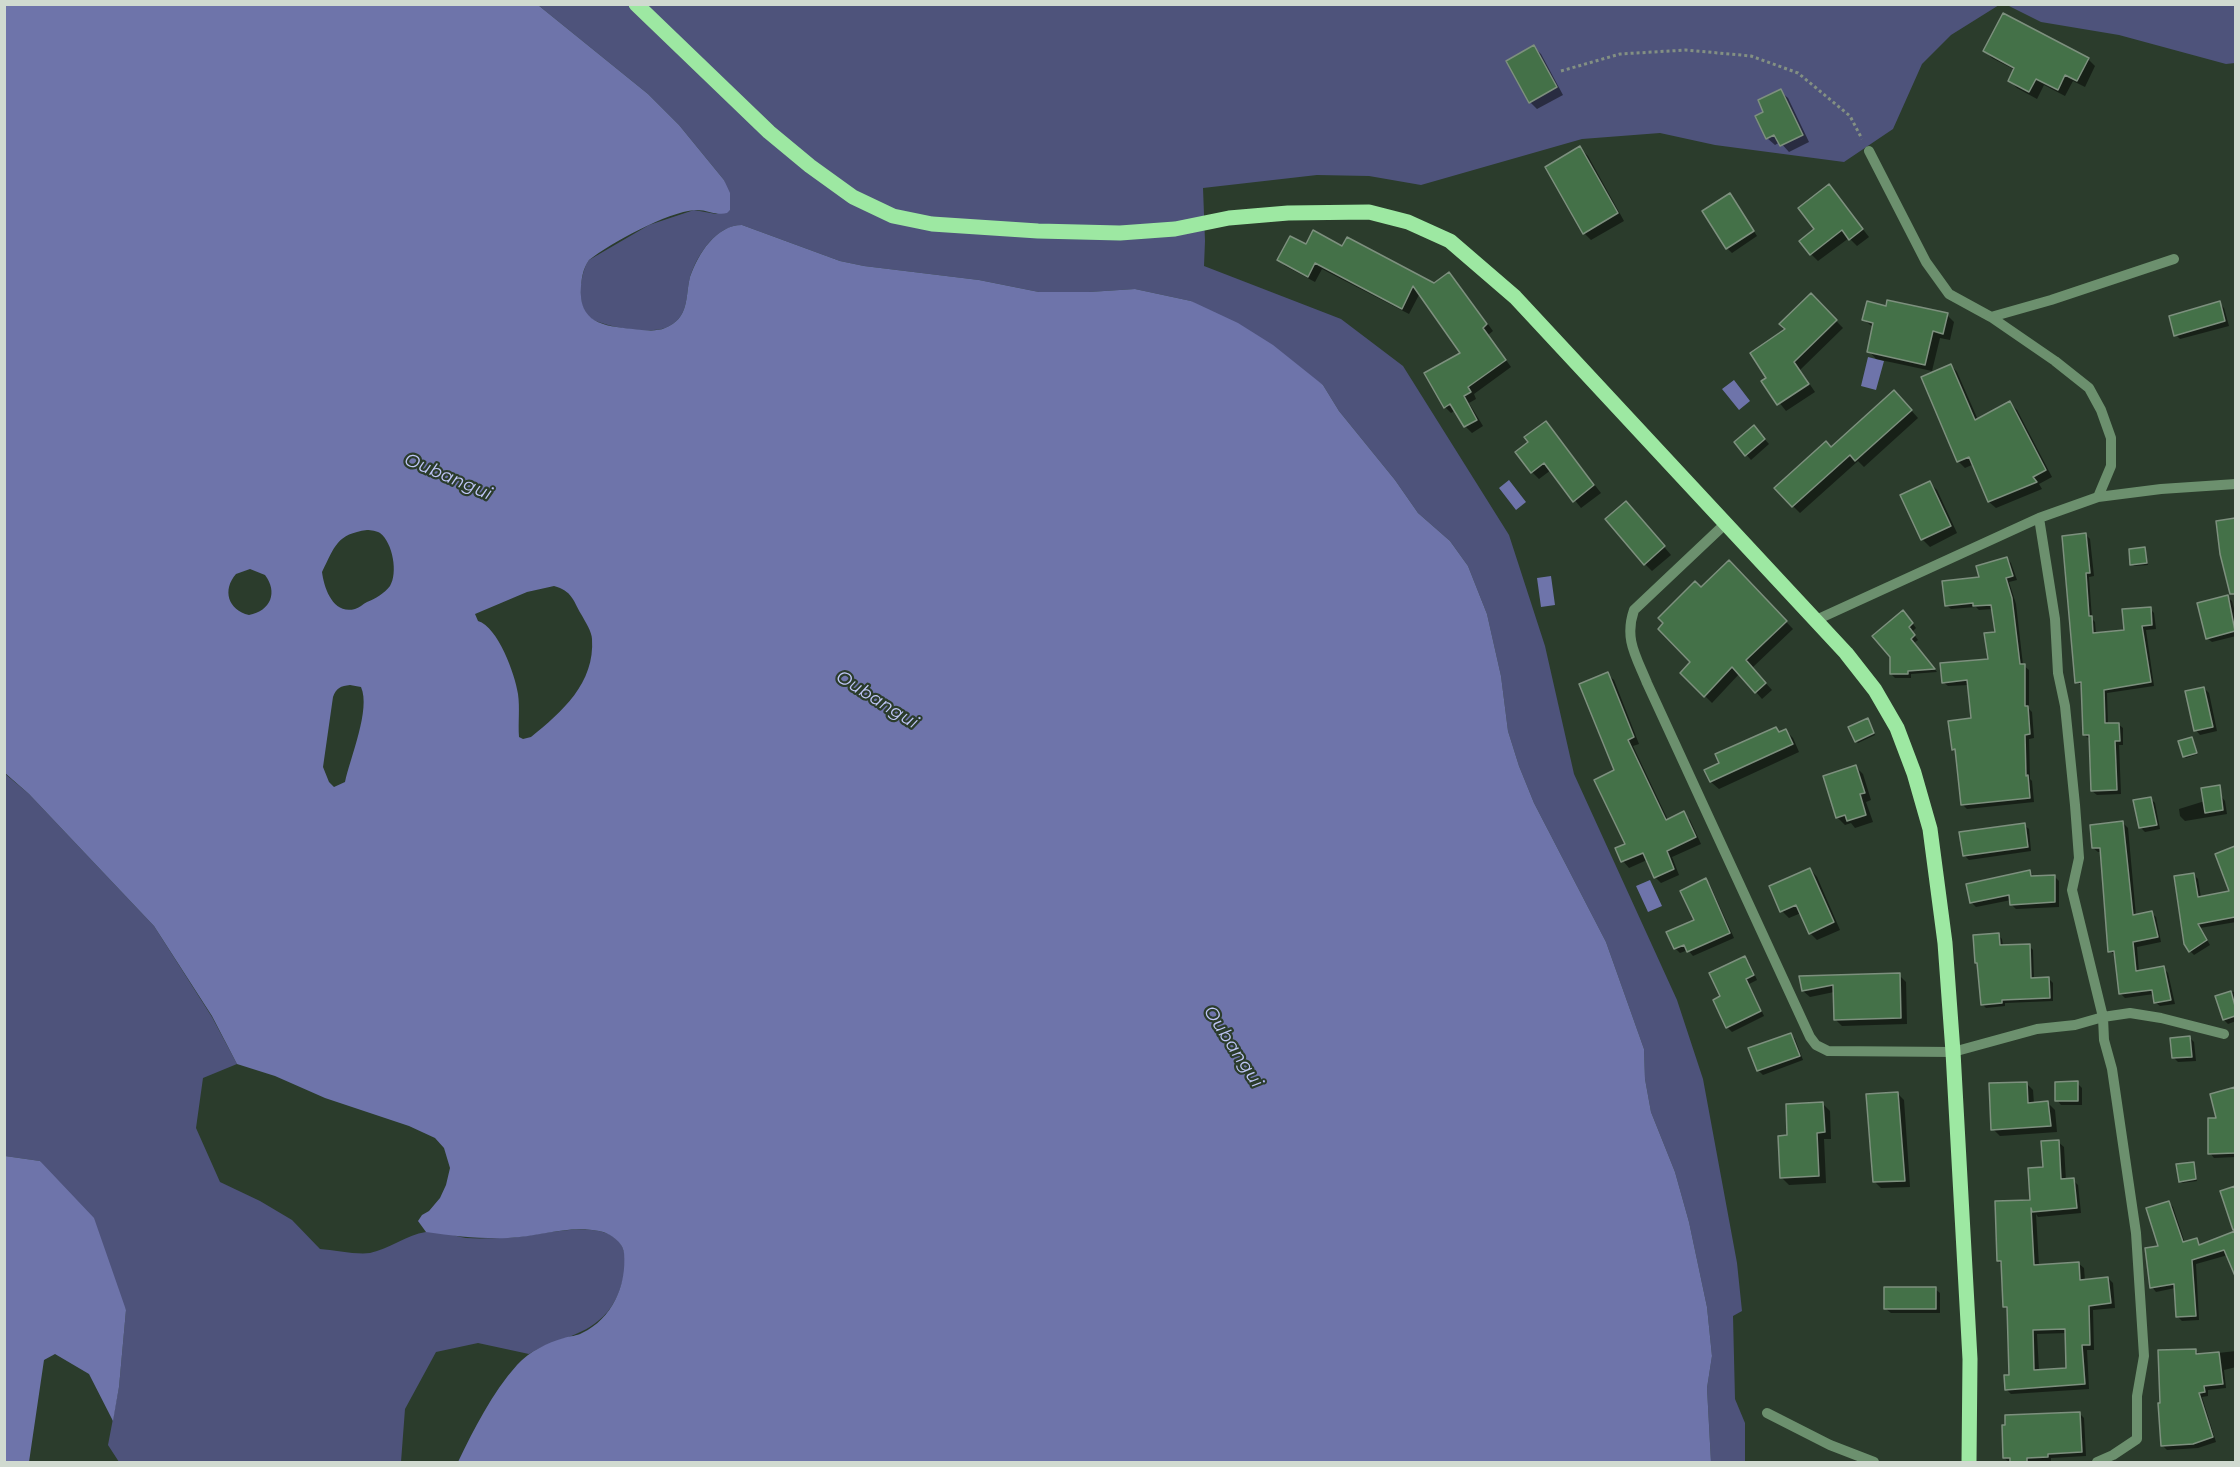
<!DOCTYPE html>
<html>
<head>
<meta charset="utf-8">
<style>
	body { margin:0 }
	#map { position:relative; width:2240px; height:1467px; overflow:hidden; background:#2b3c2c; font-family:Montserrat,sans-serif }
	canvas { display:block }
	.frame { position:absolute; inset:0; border:6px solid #d0dad0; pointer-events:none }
</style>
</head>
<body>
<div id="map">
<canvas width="2240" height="1467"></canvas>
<div class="frame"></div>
</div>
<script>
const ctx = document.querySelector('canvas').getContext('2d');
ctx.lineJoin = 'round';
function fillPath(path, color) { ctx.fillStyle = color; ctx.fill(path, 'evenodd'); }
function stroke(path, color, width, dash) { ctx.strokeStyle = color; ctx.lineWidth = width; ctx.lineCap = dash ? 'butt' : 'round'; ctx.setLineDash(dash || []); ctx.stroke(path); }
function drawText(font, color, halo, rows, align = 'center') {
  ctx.font = font + ' Montserrat,sans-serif'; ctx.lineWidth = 4.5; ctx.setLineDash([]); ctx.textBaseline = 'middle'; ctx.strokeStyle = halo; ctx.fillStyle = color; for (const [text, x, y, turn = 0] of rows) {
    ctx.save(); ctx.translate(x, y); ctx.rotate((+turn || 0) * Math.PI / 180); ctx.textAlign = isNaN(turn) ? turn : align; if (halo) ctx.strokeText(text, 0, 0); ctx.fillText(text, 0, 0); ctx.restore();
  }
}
fillPath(new Path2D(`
	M538,5h1461l-48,30 -29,29 -29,65 -49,33 -129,-17 -55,-12 -78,6 -161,46 -52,-9 -52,-1 -114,13 2,53 -1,25 137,53 62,47 106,169 36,111 29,128 103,226 26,79 34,184 5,48 -9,5 2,83 10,24v39h-34l-4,-74 5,-32 -5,-49 -18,-85 -14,-50 -24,-60 -6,-33 -1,-30 -38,-107 -72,-139 -15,-37 -11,-35 -7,-55 -14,-62 -19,-48 -18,-25 -32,-28 -23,-33 -56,-69 -16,-26 -132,-84 -56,-12 -46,3h-50l-60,-12 -115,-14 -24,-5 -98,-36c-26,0 -45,30 -52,52 -5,20 0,41 -25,51 -15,6 -64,-1 -76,-11 -13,-11 -9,-45 0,-57l60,-35 45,-15 22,4 14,-4v-8l-6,-22 -45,-55 -31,-31z
	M2007,5h228v58l-9,1 -107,-29 -78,-13z
	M4,773l25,21 125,132 58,91 25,47 -34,14 -7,50 24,54 40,19 32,19 28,29c14,1 37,6 50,4 19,-4 36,-18 56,-21 12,-2 28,4 40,6 13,1 28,0 41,0 35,-1 131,-34 117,37 -4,17 -11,35 -26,46 -20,17 -47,19 -69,33l-51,-11 -42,9 -31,57 -4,53h-282l-11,-17 11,-58 7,-77 -86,-149 -35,-5z`), '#4e537b');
fillPath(new Path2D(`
	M5,4l533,1 110,89 31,31 45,55 6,13v17l-3,3c-11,3 -21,-4 -32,-3 -28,2 -84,33 -106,50 -6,9 -7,16 -8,26 -3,37 22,40 52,43 10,1 23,3 32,-1 25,-10 20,-31 25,-51 8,-23 26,-52 52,-52l98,36 24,5 115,14 60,12h50l46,-3 56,12 47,22 35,22 50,40 16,26 56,69 23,33 32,28 18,25 19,48 14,62 7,55 11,35 15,37 72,139 38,107 1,30 6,33 24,60 14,50 18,85 5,49 -5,32 4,74h-1253c16,-33 34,-69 59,-97 13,-14 30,-22 47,-27 6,-2 13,-2 18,-5 30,-14 45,-48 42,-80 -1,-11 -14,-20 -25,-22 -31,-6 -60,6 -91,7 -28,1 -54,-2 -82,-6l-8,-11 4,-6 7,-4 11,-13 6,-13 4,-17 -6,-20 -9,-10 -26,-12 -84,-28 -50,-22 -38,-12 -25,-48 -58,-90 -125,-132 -24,-21zM367,530c4,0 10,1 13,3 13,10 18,40 10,53 -5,7 -15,13 -23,16 -4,2 -8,6 -12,7 -22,6 -31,-21 -33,-37 13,-26 15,-38 45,-42zM250,569l15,6c13,17 6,36 -16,40 -21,-5 -27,-25 -13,-41zM554,586c18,5 19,14 27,28 4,7 11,18 11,25 3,44 -30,73 -61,98l-8,2 -4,-2c-1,-15 1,-29 -1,-43 -3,-20 -20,-67 -40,-73l-3,-7 52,-22zM350,685l11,2c10,22 -11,71 -16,95l-11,5 -5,-5 -6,-15 10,-70c3,-9 8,-11 17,-12z
	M1868,357l16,4 -8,29 -15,-4z
	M1734,380l16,21 -11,9 -17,-21z
	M1509,480l17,22 -10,8 -17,-22z
	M1551,576l4,29 -14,2 -4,-29z
	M1650,880l12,26 -14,6 -12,-26z
	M5,1156l35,5 54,57 32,92 -7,77 -6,34 -24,-47 -34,-20 -11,6 -15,102h-24z`), '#6e74aa');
fillPath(new Path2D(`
	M1534,47l7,7 22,41 -26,14 -7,-7z
	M1985,51l103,8 7,7 -10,21 -12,-6 -8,15 -21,-11 -7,14 -20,-11 -7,-7 5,-11 -23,-12z
	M1780,91l8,7 21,44 -20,10 -9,-10 -5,3 -8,-7 -2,-26z
	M1580,148l8,8 36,65 -33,19 -7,-7z
	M1829,186l40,51 -12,9 -8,-8 -31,23 -7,-7z
	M1730,195l27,41 -25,17 -5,-5z
	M1306,246l37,2 91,37 15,-11 7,7 37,50 -5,4 23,32 -37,27 2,5 -7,4 14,23 -11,7 -7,-7 -9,-16 -5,3 -6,-6 17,-54 -42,-60 -11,21 -87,-45 -7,13 -30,-16 -6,-6z
	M1811,295l32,33 -43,42 15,22 -29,19 -23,-29 5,-4 19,-48z
	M2219,303l5,5 5,18 -49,13 -4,-4z
	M1887,308l60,7 7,7 -4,18 -10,-2 -8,33 -56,-12 -7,-8 5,-23 -10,-8z
	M1951,365l6,7 21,48 32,-17 7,7 35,67 -13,7 3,5 -46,19 -7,-6 -15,-38 -9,4 -7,-7z
	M1901,399l17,19 -54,49 -6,-6 -58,52 -7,-7 38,-58z
	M1546,423l55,70 -20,15 -30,-38 -12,9 -7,-7 -2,-30z
	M1758,432l11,12 -18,16 -15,-17z
	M1930,483l7,7 20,43 -27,14 -8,-8 -20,-43z
	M1633,510l38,45 -19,16 -7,-7z
	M2236,520v76l-5,-4 -13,-70z
	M2086,535l4,4 4,37 -5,1 3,42 3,3 1,12 30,-2 24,-23 4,4 2,16 -10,1 8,56 -47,7 1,31h10l5,4v17h-4l2,49 -24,1 -5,-4 -2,-52 -6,-4 -1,-49 -6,-4z
	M2145,549l3,16 -14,1 -2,-2z
	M2007,558l4,5 6,17 -8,2 7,22 7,61 6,5v39l3,3 2,26 -5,1 1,40 2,2 2,21 -67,7 -5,-5 -5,-52 -3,-3 18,-30 -3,-34 -21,1 -5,-4 46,-22 8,-27 -4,-24 -14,1 -3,-3 -25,2 -5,-4z
	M1729,562l64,67 -41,39 20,22 -10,9 -22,-26 -28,30 -30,-30 10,-11 9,-73z
	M2227,597l5,4 4,15v20l-24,6 -5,-4z
	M1907,616l9,12 -4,4 6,8 -4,3 23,29 -26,2v4h-16l-4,-4z
	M1607,674l7,6 25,64 -6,2 35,74 15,-7 7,7 11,24 -29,13 7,18 -18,8 -6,-6 -8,-17 -18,8 -6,-7 4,-16 -11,-74z
	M2204,688l5,5 8,38 -17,4 -4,-5z
	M1869,721l6,14 -17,8 -2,-2z
	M1786,731l7,7 6,14 -80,37 -8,-7 -5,-12z
	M2192,739l6,15 -12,4 -2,-2z
	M1856,767l7,7 8,26 -5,2 7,20 -18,6 -4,-5 -6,2 -7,-7 -14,-41z
	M2221,796l4,5 2,13 -42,7 -5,-5 -1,-7z
	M2150,798l5,5 5,26 -15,3 -4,-4z
	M2123,823l5,5 8,88 15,-3 5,4 5,25 -24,5 2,25 24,-4 5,5 7,31 -15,2 -5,-4 -1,-8 -29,4 -5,-5 -4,-37 -6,-5 -8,-99h-4l-5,-4z
	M2024,825l5,4 2,22 -62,9 -5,-5z
	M2236,848v74l-36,6 10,17 -16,10 -4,-4 4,-76 4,4 3,19 30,-6 -14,-37z
	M1810,869l7,8 23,53 -23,10 -7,-7 -9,-20 -12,5 -7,-7z
	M2030,872l5,5 19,-1 5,5v26l-43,2 -5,-5v-4l-35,7 -5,-5z
	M1706,880l4,5 24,53 -41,18 -5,-6 -8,3 -5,-5 21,-27z
	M1998,935l4,4 1,7h26l4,4 1,29h15l4,4v18l-48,2v3l-19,2 -4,-4 -3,-39 -3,-2z
	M1745,957l4,5 8,18 -8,4 15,32 -32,16 -5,-5 -5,-30z
	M1899,975l7,7 1,42 -65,2 -7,-7 -1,-27 -24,5 -7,-6 -2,-13z
	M2236,991v30l-8,3 -4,-4 -7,-23z
	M1791,1034l4,5 8,21 -40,15 -5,-5z
	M2190,1038l4,4 2,19 -18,1 -4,-4z
	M2026,1083l7,7 1,14 14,-1 7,7 2,22 -57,4 -7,-7z
	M2077,1083l5,5v17h-21l-4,-5z
	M2236,1088v69l-22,1 -4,-5 8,-34 -7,-24z
	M1897,1093l7,7 6,87 -29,1 -7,-7z
	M1823,1104l7,7 1,28h-7l2,44 -37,2 -8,-8 8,-40z
	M2058,1142l6,5 2,34 7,-1 5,5 3,28 -43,4 -2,-3 3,52 39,-3 6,5 1,13 23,-3 5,5 2,25 -22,2 1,40h-7l2,39 -78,5 -5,-5 4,-12 -2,-67 -3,-3 -2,-41 -5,-5 34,-60 12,-33zM2067,1333v36l-28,2 -2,-37z
	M2193,1164l4,17 -15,2 -2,-2z
	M2236,1187v42l-14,-37z
	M2169,1202l4,5 12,36 11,-3 5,6 35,-13v34l-5,-4 -3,-8 -32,9 3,56 -17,1 -5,-5 -2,-28 -19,4 -4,-5z
	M1935,1289l5,4v20h-49l-5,-4z
	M2195,1350l5,5 36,-4v16l-12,3 2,18 -18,2v6l-6,1 14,45 -18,6 -31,2 -4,-4z
	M2080,1414l4,4 2,38 -35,2v3l-20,1h-22l-5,-4z`), '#0007');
const building = new Path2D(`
	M2003,13l86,45 -12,23 -12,-6 -7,15 -22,-11 -7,13 -21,-11 6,-13 -31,-17z
	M1534,45l23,42 -28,16 -23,-42z
	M1781,89l22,46 -23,11 -6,-11 -8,4 -11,-23 8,-4 -5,-12z
	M1580,146l38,67 -35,21 -38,-67z
	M1829,184l34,45 -14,11 -7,-10 -32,25 -11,-14 15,-12 -16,-21z
	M1730,193l24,38 -28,18 -24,-38z
	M1313,230l29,16 5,-9 87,46 15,-11 38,52 -4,4 23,32 -38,27 3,5 -7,4 13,24 -13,7 -14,-23 -6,4 -20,-35 36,-20 -47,-67 -11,23 -87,-46 -7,14 -31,-17 13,-24 16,8z
	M1811,293l26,27 -43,42 15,22 -32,21 -16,-24 5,-3 -16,-25 35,-24 -6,-5z
	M1887,300l61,13 -5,21 -10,-3 -8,34 -58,-13 6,-29 -11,-3 5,-19 19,5z
	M2220,301l5,20 -51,15 -5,-20z
	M1951,364l24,56 35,-19 36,69 -13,7 4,5 -49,20 -19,-45 -12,5 -36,-85z
	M1894,390l18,20 -57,51 -5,-6 -58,52 -18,-19 52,-47 5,6z
	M1546,421l48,64 -21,17 -29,-39 -13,10 -16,-21 13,-10 -4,-5z
	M1754,425l11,14 -20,17 -11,-14z
	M1930,481l21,45 -30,14 -21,-45z
	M1626,501l39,45 -21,19 -39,-46z
	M2235,518v76h-5l-10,-40 -4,-33z
	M2086,533l4,40h-4l3,43h3l1,17 31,-3 -2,-21 29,-2 1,18 -10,1 9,56 -47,8 1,33h14l1,18h-5l2,49 -26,1 -2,-56h-6l-2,-53 -6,1 -13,-147z
	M2145,547l2,16 -17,2 -1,-16z
	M2007,557l6,19 -7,2 6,20 8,66h5v42h3l2,28 -5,1 1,41 2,-1 2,23 -69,7 -6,-56 -3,1 -4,-29 23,-3 -4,-38 -25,3 -2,-20 48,-4 -4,-26 11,-1 -4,-27 -18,1v-3l-28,3 -3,-25 37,-4 -3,-11z
	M1729,560l58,61 -41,39 20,23 -11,10 -23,-26 -28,30 -24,-24 10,-11 -32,-33 5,-6 -5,-5 37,-37 6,6z
	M2228,595l7,36 -29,8 -9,-36z
	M1903,610l10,13 -4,4 6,8 -4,4 24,30 -27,2v3h-18v-17l-18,-21z
	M1608,672l26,65 -6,3 38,80 18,-9 12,26 -29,14 7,18 -20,9 -11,-25 -22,9 -6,-14 10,-4 -31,-64 20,-10 -35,-86z
	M2204,687l9,40 -19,4 -9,-40z
	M1868,718l6,15 -19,9 -7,-15z
	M1776,727l3,5 7,-3 7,15 -83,38 -6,-12 15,-7 -4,-9z
	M2192,737l5,16 -14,4 -5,-16z
	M1856,765l9,28 -5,1 6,21 -19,6 -2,-6 -9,3 -13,-42z
	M2220,785l3,25 -18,3 -4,-25z
	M2151,797l6,28 -18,3 -6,-28z
	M2123,821l10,94 19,-4 6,26 -25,5 3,29 28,-5 7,34 -17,3 -2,-13 -33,4 -5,-43 -6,1 -8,-104h-8l-2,-23z
	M2025,823l3,24 -65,9 -4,-24z
	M2235,846v71l-37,7 9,16 -18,12 -5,-8 -10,-68 20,-3 4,24 31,-6 -14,-37z
	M1810,868l24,54 -25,12 -13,-29 -16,7 -11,-26z
	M2030,870l1,6 24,-1v27l-45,3 -1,-10 -39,8 -4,-19z
	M1706,878l24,55 -43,19 -3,-7 -10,4 -8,-17 28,-12 -14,-29z
	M1999,933l1,12 30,-1 1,34 18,-1 1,21 -48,2v3l-21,2 -4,-42h-2l-2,-28z
	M1745,956l9,19 -8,4 15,32 -35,17 -13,-28 7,-4 -11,-23z
	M1900,973l1,45 -67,2 -1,-35 -31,6 -3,-15z
	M2231,991l4,15v10l-12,4 -8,-24z
	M1791,1033l9,23 -43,15 -9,-23z
	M2190,1036l2,21 -20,1 -2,-20z
	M2078,1081v20h-23v-19z
	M2027,1082l1,21 20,-2 3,25 -60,4 -2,-47z
	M2235,1087v66l-27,1v-36h8l-6,-24z
	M1898,1092l7,89 -32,1 -7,-88z
	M1823,1102l2,30 -8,1 2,43 -39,2 -2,-42 9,-1 -1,-31z
	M2059,1140l2,39 13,-1 3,30 -45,4 -1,-4 3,57 45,-3 1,18 28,-3 3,26 -22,3 1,39h-8l3,39 -80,6 -1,-15h5l-2,-68h-4l-2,-46h-4l-2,-60 35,-1 -2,-32 15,-1 -2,-26zM2065,1329l1,39 -32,2 -1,-40z
	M2194,1162l2,17 -17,3 -3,-18z
	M2235,1186v43l-2,1 -13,-39z
	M2169,1201l14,41 14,-4 2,7 36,-14v45l-11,-26 -32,10 4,56 -20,1 -2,-33 -24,4 -5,-40 13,-2 -12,-38z
	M1884,1287h52v22h-52z
	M2196,1349v5l23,-2 4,32 -19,2 1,6 -6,1 14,44 -20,7 -32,2 -3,-43h2l-2,-53z
	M2080,1412l2,40 -34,2v3l-21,1v4h-17v-4h-7l-1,-33h3v-10z`);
fillPath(building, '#447148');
stroke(building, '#7d907e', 1.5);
stroke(new Path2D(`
	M1561,71l59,-17 66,-4 65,6 47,17 52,43 12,23`), '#839083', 3, [3, 3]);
stroke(new Path2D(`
	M1869,151l57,111 23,32 42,23 64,44 34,27 12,22 10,28v28l-13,31
	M1991,317l60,-17 123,-41
	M2039,518l16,101 3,54 7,33 10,99 4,53 -7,32 31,127 1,23 8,29 24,164 8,123 -7,40v43l-24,16 -16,7
	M1725,524l-91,86c-10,29 2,46 13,73l163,354 6,8 12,6 125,1 84,-23 38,-4 28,-8 27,-4 31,5 63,16
	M1816,620l223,-102 59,-21 63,-8 75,-5
	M1767,1413l63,32 44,17`), '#6c906e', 10);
stroke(new Path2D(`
	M636,4l133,128 41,34 43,31 40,19 39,8 106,7 82,2 55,-4 54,-11 59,-5 81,-1 39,10 42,19 65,56 331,356 29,37 22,38 17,45 16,56 15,114 8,109 17,307 -1,103`), '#9de8a2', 15);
drawText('italic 18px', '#bfc6f6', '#2b3c2c', [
	["Oubangui",448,477,23],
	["Oubangui",877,700,32],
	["Oubangui",1233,1047,57]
]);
</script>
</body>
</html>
